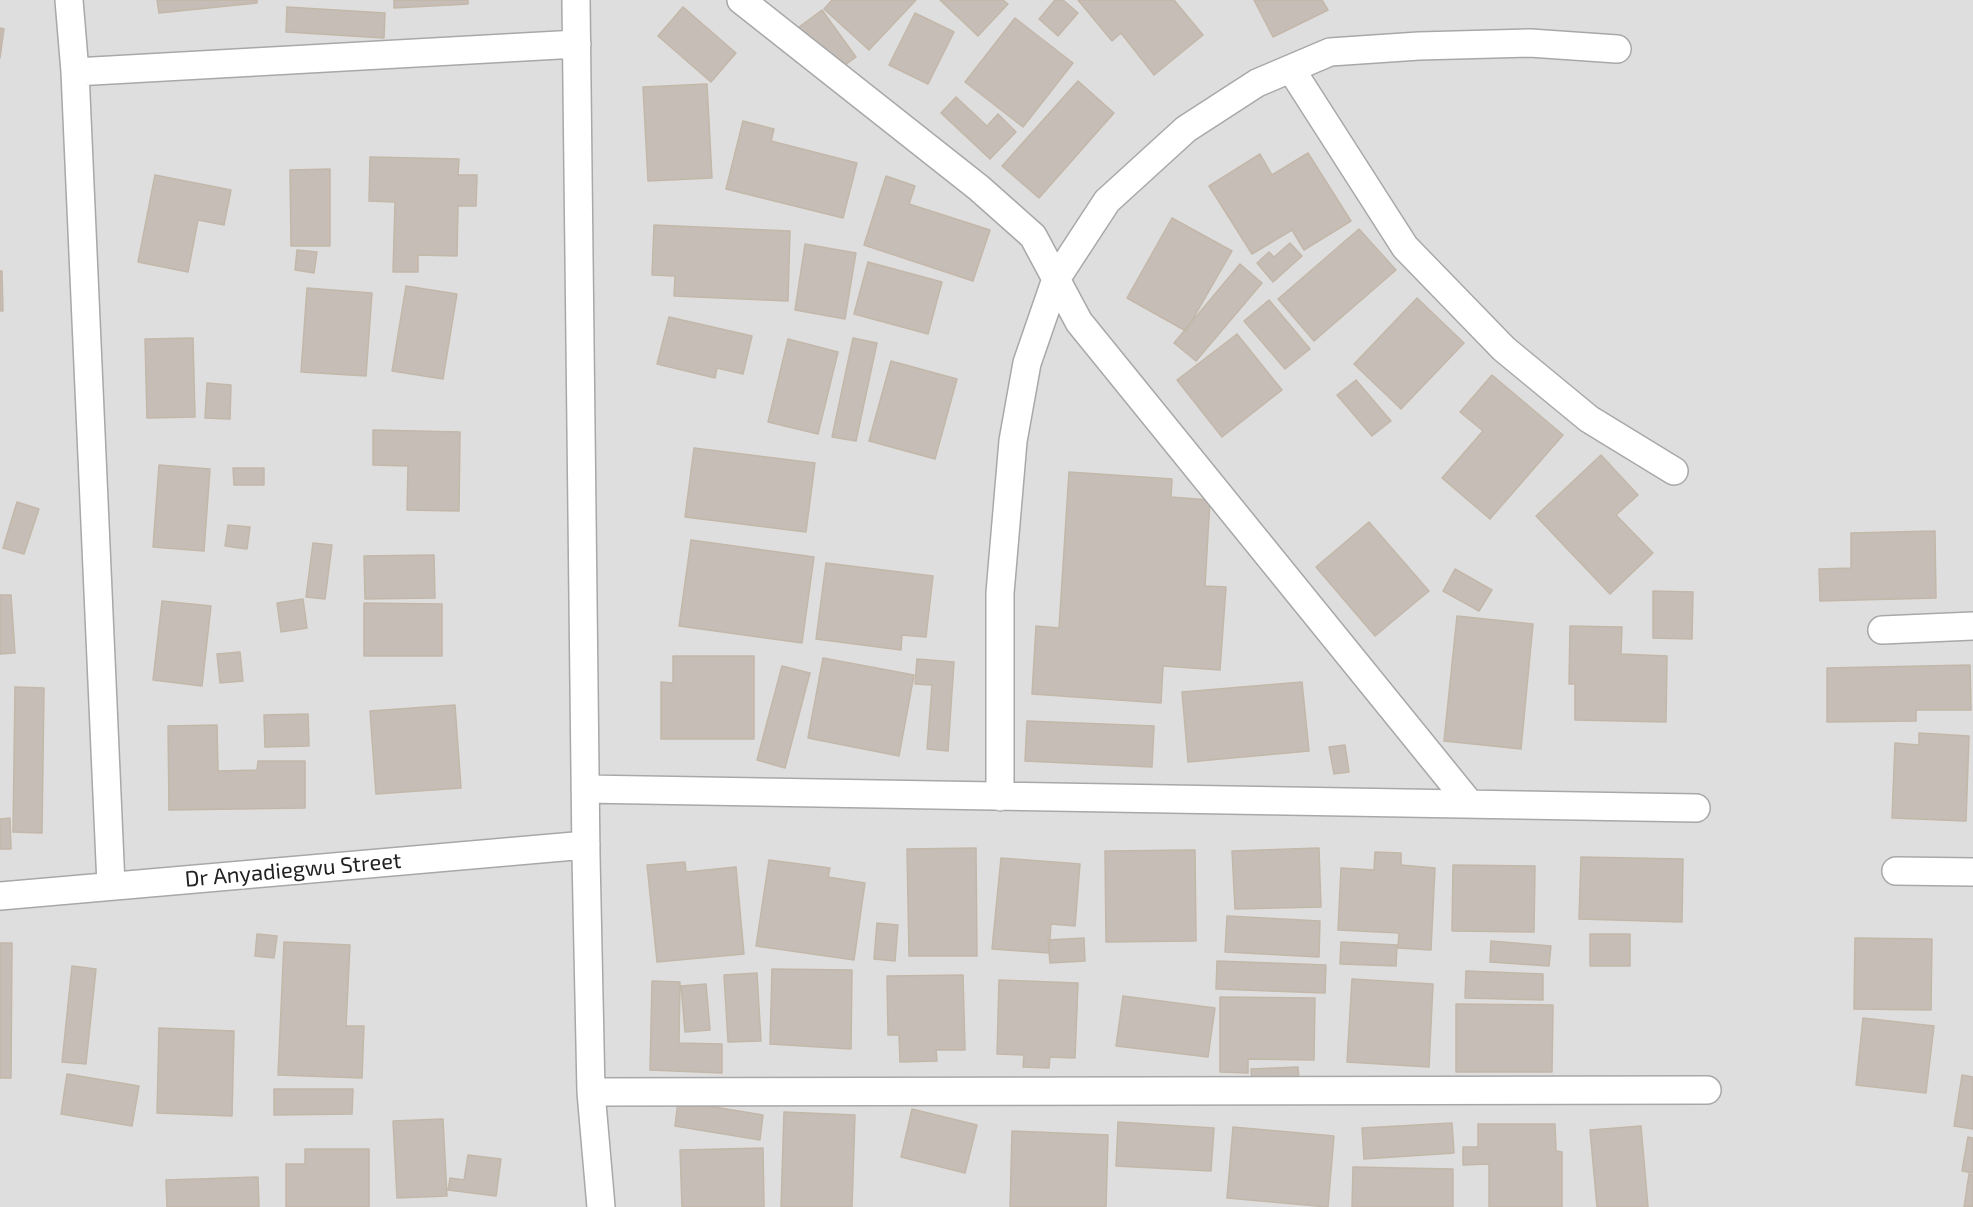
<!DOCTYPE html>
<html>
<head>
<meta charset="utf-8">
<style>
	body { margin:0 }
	canvas { display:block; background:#f1efe7 }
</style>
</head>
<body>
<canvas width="1973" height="1207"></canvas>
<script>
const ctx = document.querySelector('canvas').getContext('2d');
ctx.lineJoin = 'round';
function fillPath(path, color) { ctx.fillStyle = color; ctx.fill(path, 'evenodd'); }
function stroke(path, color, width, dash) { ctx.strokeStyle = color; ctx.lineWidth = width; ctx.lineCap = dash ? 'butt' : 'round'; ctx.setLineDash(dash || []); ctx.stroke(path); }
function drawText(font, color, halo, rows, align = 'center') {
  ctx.font = font + ' "Exo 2",sans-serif'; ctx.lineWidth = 4.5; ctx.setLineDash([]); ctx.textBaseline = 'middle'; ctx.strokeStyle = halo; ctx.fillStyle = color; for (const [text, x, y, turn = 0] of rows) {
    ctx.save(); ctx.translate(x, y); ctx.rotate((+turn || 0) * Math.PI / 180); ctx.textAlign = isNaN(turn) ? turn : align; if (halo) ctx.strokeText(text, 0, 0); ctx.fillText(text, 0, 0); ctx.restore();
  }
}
fillPath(new Path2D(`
	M0,0h1973v1207h-1973z`), '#dfdede');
const building = new Path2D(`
	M157,0h100v3l-98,10z
	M394,0h74v4l-74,4z
	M832,0h84l-47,50 -45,-41z
	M940,0h63l5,4 -30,32z
	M1055,0h8l15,13 -20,23 -19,-17z
	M1078,0h96l29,35 -49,40 -33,-42 -9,8z
	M1254,0h68l6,10 -55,27z
	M287,7l98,6 -1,25 -98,-6z
	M683,7l53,46 -25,29 -53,-46z
	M822,10l34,47 -23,17 -34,-47z
	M915,13l39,19 -26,52 -39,-19z
	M1015,18l58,45 -50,64 -58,-45z
	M0,28l4,1 -4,29z
	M1078,81l36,32 -75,85 -37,-32z
	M707,84l5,94 -64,3 -5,-94z
	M956,97l31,29 11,-12 18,18 -26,27 -49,-46z
	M743,121l31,8 -3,12 86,22 -14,55 -117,-29z
	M1308,153l43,68 -47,29 -12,-20 -40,24 -43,-68 51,-32 12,21z
	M370,157l89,2 -1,16h19l-1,31h-18l-1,50 -39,-1v17h-25l2,-70 -26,-1z
	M330,169v77h-39l-1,-76z
	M155,175l76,15 -7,35 -26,-5 -10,52 -50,-10z
	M886,176l29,10 -6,18 81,26 -17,51 -109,-36z
	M1172,218l60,33 -46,80 -59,-33z
	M654,225l136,6 -2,70 -114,-5 1,-20 -23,-1z
	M1359,229l37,41 -82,71 -36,-42z
	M1290,243l12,13 -29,26 -16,-19 12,-11 5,5z
	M805,244l51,9 -11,66 -50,-9z
	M297,250l20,2 -3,21 -19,-3z
	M868,262l74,20 -14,52 -74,-20z
	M1240,264l22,19 -66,78 -22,-18z
	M0,271h2l1,40h-3z
	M406,286l51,8 -14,85 -51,-8z
	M307,288l65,5 -6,83 -65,-4z
	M1417,298l47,45 -63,66 -47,-45z
	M1269,300l41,49 -25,20 -41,-48z
	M669,317l83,19 -9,38 -26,-6 -2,10 -58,-14z
	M1237,334l45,56 -60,47 -45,-57z
	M193,338l2,79 -48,1 -2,-79z
	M853,338l24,5 -21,98 -24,-4z
	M788,339l50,13 -20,82 -50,-12z
	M891,361l66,18 -22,80 -66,-18z
	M1492,375l71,60 -73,84 -48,-41 41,-47 -23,-19z
	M1356,380l35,41 -19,15 -35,-41z
	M207,383l24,2 -1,34 -25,-1z
	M373,430l87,2 -1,79 -52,-1 1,-44 -35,-1z
	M694,448l121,15 -9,69 -121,-15z
	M1601,455l37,40 -22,20 37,38 -43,41 -74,-78z
	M159,465l51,4 -6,82 -51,-4z
	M233,468h31v17h-30z
	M1069,472l103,7 -1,18 39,3 -5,86 21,1 -6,83 -57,-4 -2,37 -129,-9 4,-68 23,2z
	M17,502l22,7 -15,45 -21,-6z
	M1369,522l60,69 -54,45 -59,-69z
	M228,525l22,2 -3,22 -22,-3z
	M1935,531l1,67 -116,3 -1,-32 32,-1v-35z
	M691,540l123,17 -12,86 -123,-17z
	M313,543l19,2 -7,54 -19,-2z
	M434,555l1,43 -70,1 -1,-43z
	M826,563l107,13 -7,61 -24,-2 -1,15 -85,-11z
	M1455,569l37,21 -13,21 -36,-20z
	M1653,591l40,1 -1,47 -39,-1z
	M0,595h11l4,58 -15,1z
	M303,599l4,29 -26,4 -4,-29z
	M162,601l49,5 -9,80 -49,-6z
	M364,603l78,1v52h-78z
	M1457,616l76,8 -12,125 -77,-8z
	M1570,626l52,1 -1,27 46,2 -1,66 -91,-2v-36h-6z
	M240,652l3,29 -23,2 -3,-29z
	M673,656h81v83h-93v-57l12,1z
	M823,658l91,17 -15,81 -91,-18z
	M917,659l37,3 -6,89 -21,-2 5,-64 -17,-1z
	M1970,665l1,45h-55v11l-89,1v-54z
	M782,666l28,7 -25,95 -28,-8z
	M1302,682l7,69 -121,11 -6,-70z
	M15,687l29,1 -2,145 -29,-1z
	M455,705l6,83 -85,6 -6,-83z
	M308,714l1,32 -44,1 -1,-32z
	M1027,721l127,5 -2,41 -127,-6z
	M217,725l1,46 39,-1 1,-9h47v47l-136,2 -1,-84z
	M1919,733l50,3 -3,85 -74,-3 3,-75 24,2z
	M1345,745l4,27 -15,2 -5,-27z
	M10,818l1,31h-11v-30z
	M976,848l1,108h-68l-2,-107z
	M1319,848l2,59 -86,2 -3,-58z
	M1195,850l1,91 -90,1 -1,-91z
	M1375,852l26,1v12l34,3 -4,82 -33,-2 1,-15 -61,-3 3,-62 33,2z
	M1581,857l102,2 -1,63 -103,-3z
	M1001,858l79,6 -5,62 -24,-2 -2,29 -57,-4z
	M769,860l61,8 -2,9 37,6 -11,77 -98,-14z
	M685,862l1,10 50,-5 8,87 -87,8 -10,-97z
	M1453,865l82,1 -1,66 -82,-1z
	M1227,916l93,5 -1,36 -94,-5z
	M877,923l21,2 -3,36 -21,-2z
	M257,934l20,2 -3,22 -19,-2z
	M1590,934h40v32h-40z
	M1084,938l1,23 -35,2 -2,-23z
	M1855,938l77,1 -1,71 -77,-1z
	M1491,941l60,5 -2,20 -59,-4z
	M284,942l66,3 -4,81h18l-2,52 -84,-3z
	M1341,942l56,3 -1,21 -56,-2z
	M0,943h12l-1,135h-11z
	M1217,961l109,4 -1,28 -109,-4z
	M72,966l24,3 -10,95 -24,-2z
	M772,969l80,1 -1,79 -81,-5z
	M1466,971l77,3v26l-78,-2z
	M757,973l4,68 -33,1 -4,-67z
	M963,975l2,75h-29l1,11 -37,1 -1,-27h-11l-1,-59z
	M1352,979l81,5 -4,83 -82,-5z
	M999,980l79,3 -3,75 -25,-1 -1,11 -26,-1 1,-12 -27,-1z
	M652,981l28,1 -1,61 43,1v29l-72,-3z
	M706,984l4,46 -25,2 -4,-46z
	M1123,996l92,12 -7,49 -92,-11z
	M1220,997l95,1 -1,62 -66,-1v14l-28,-1z
	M1456,1004l97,1 -1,67h-96z
	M1863,1018l71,8 -8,67 -70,-8z
	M159,1028l75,3 -2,85 -75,-3z
	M1298,1067l1,13 -47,2 -1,-13z
	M67,1074l72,12 -7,40 -71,-12z
	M1962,1075l11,2v52l-19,-3z
	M274,1089h79l-1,25 -78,1z
	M678,1101l85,14 -3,25 -85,-14z
	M912,1109l65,16 -12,48 -64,-16z
	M784,1112l71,3 -3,92h-71z
	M443,1119l4,77 -50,2 -4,-77z
	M1118,1122l96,6 -3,43 -95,-5z
	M1452,1123l2,30 -90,6 -2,-31z
	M1478,1124h77l1,27 6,1v55h-73v-43l-26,1v-18h15z
	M1641,1126l7,81h-51l-7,-77z
	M1233,1127l101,9 -6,71 -101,-9z
	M1012,1131l96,4 -2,72h-96z
	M1968,1137l5,1v35l-11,-2z
	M763,1148l1,59h-82l-2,-57z
	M305,1149h64v58h-83v-43h19z
	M468,1155l33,4 -5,37 -48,-6 2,-12 14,2z
	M1353,1167l100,2v38h-101z
	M1969,1174l4,1v32h-9z
	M258,1177l1,30h-92l-1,-27z`);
fillPath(building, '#c6beb6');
stroke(building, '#c3b7a9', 1.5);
const minor = new Path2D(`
	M69,0l6,72 36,813
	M576,0l10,856 5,236 10,115
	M741,0l238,188 54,48 46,86 391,482
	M1291,69l114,178 99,102 85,70 85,52
	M75,72l502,-28
	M1882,630l91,-4
	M585,789l1111,19
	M1000,797v-204l13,-152 14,-78 29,-84 51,-78 79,-72 71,-46 73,-31 89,-6 111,-3 87,6
	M1896,871l77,1
	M0,896l586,-51
	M591,1092l1116,-2`);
stroke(minor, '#a8a8a8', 30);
stroke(minor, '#fff', 27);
drawText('22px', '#212121', '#fff', [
	["Dr Anyadiegwu Street",293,870,-5]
]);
</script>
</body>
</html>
